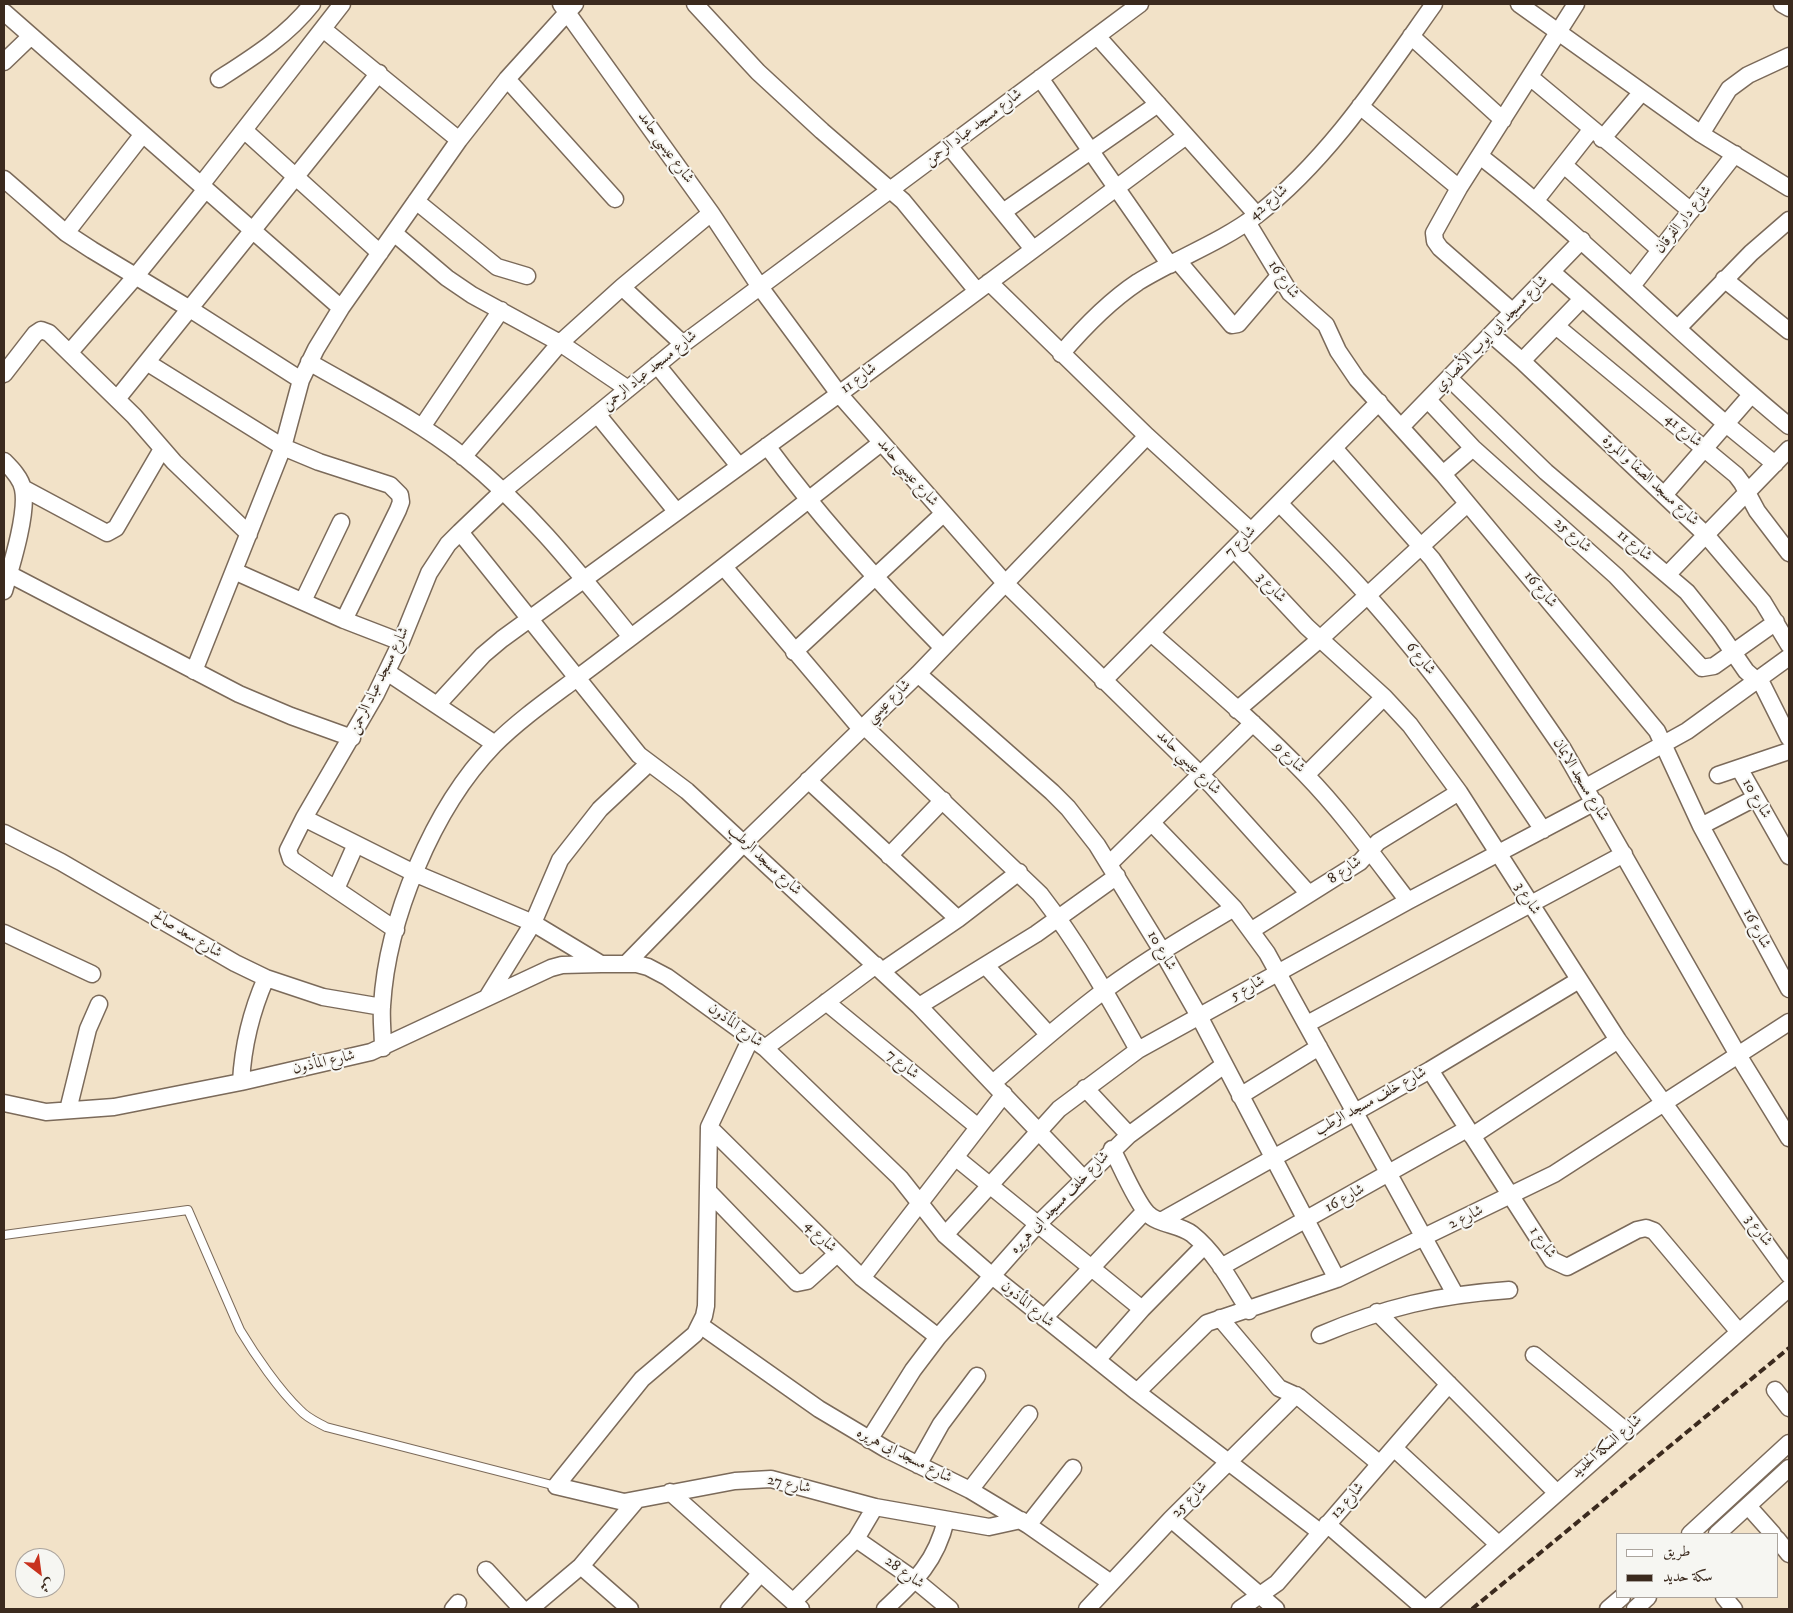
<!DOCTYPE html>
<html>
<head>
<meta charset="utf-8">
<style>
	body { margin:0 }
	#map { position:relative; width:1793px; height:1613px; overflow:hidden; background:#f2e2c8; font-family:"IM FELL DW Pica",Amiri,serif }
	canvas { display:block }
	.frame { position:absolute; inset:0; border:5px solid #3b2a1e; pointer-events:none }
	.legend { position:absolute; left:1616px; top:1533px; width:162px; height:65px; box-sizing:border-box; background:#f6f6f2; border:1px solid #aba49d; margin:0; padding:6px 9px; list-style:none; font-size:15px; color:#3b2a1e }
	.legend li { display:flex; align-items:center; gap:10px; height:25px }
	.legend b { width:25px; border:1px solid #aba49d }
	.north { position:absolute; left:15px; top:1548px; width:50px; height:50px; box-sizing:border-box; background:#f6f6f2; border:1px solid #aba49d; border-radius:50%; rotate:150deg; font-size:14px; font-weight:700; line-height:20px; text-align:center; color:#3b2a1e }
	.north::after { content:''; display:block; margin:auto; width:18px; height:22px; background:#c8321e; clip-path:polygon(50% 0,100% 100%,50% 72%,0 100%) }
</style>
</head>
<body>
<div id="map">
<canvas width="1793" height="1613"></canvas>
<div class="frame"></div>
<ul class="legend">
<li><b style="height:6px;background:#fff"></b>طريق</li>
<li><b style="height:6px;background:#3b2a1e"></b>سكة حديد</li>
</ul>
<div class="north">ش</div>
</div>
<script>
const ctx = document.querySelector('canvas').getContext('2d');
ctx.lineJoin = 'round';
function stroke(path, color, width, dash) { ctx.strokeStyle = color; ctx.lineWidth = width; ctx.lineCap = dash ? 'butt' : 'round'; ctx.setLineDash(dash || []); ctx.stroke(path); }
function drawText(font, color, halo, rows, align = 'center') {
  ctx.font = font + ' "IM FELL DW Pica",Amiri,serif'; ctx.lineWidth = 4; ctx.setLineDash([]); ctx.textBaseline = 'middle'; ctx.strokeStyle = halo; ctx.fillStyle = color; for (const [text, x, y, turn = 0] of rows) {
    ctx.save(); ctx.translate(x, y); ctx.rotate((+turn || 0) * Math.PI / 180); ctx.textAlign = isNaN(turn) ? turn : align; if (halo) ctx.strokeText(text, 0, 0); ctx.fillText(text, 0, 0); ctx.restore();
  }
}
const lane = new Path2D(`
	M4,1235l184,-25 52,120c15,25 39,60 60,80 7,8 17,12 26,17l230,59`);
const street = new Path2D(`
	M561,4l150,209 49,74 79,107 167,190 205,201 98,109
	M695,4l63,68 64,59 81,70 74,90
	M1519,4l182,130 88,54
	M1782,4l7,4
	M4,12l337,296
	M323,29l136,111
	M1097,36l160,179
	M1411,36l92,84
	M4,62l26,-25
	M1530,77l161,134
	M1040,78l130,187
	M219,79c34,-22 68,-43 93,-75
	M507,79l108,120
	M1360,106l99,82
	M244,130l136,123
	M1701,134l28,-45 19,-14 41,-19
	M1602,139l39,-46
	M949,146l84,103
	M1480,156c108,84 203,183 309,270
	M1564,165l96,85
	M4,179l62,54 26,17 98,59 111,71
	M201,185l141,-181
	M1536,200l55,-70
	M416,201l81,66 30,9
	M1003,212l155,-108
	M1247,222l43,71 36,32 12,26 19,28 86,95 214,257 44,95 88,163
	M66,233l77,-99
	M394,233l53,45 25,17 88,48 68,46
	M1178,261l54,64 6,-1 41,-48
	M1552,272l174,152 49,40
	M1724,279l65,52
	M989,282l158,154 104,95
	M1632,286l103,-132
	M622,287l61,57
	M1513,312l-73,-64 -5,-7 -1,-8 25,-45 117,-184
	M1556,326l180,149 6,8 15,28 32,42
	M1678,328l73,-75 38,-33
	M1491,334l31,27 184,174 57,67 26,43
	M70,352l65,-75 71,-88
	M1061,354c23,-27 47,-52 77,-72 39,-24 82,-39 119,-67 72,-56 125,-138 177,-211
	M1522,361l60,-62
	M309,362c52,30 107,57 155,95 65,52 115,116 167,180
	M148,363l135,84 36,15 71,23 10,10 1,7 -3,8 -54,110
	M657,365l82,101
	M4,374l31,-40 6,-4 8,3 85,83 40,46 75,72
	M1449,378l97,94 141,120 32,40 27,39 17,15 26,52
	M117,399l262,-326
	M1428,400l45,48 143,128 86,92 12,-2 62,-44
	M597,414l79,97
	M422,427l79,-117
	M1401,427l181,-187
	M767,446c53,72 113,138 176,202
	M1334,448l98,111 131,190 175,306 51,83
	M463,457l97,-114 62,-56 89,-74
	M4,461c7,7 17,17 19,28 5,24 -12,78 -19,102
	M1443,474l30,-26
	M23,488l84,45 9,-5 46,-79
	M1664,495l87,-100
	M1279,503c30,31 61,61 89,93 65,73 121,153 175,234
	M460,532l179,223 48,36 232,215 164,172
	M1234,549l73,78 77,70 26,28 49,67 159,248 171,235
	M724,567l137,162
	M234,571l110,49 57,22
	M9,574l230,120 52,22 61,22
	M1668,574l121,-125
	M303,601l38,-79
	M1151,633c52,46 106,91 154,141 38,39 70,84 103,127
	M794,652l149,-138
	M194,671l89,-224 18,-67 15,-31 25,-41 118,-168 48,-61 68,-75
	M387,672l108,72
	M918,674l134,118 16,16 29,37 65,106 37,65 138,263
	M1103,681l276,-279
	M437,705l46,-50 19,-16 337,-245 347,-258
	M1237,710l83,-71 147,-135
	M864,726l176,168c38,49 68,102 98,156
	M1739,768l50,88
	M1306,775l78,-78
	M1718,775l71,-24
	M808,780l150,139
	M1586,787l101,-56 102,-74
	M304,818l110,55 119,50 68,41
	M1152,823l82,85 33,45 188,341
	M1701,826l54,-28
	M4,833l57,29 174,101 31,15 57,19 59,10
	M889,856l54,-56
	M1109,864l144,-141
	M336,889l20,-45
	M396,930l-105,-71 -3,-9 16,-32 72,-124 25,-52 28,-69 19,-29 12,-12 43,-41 180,-147 457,-340
	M1252,930l108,-68 18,-20 81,-50
	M4,933l88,41
	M626,964l118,-121 174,-169 229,-238
	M986,966l62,68
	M882,971l76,-52 61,-47
	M488,996l45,-73 27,-63 40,-51 48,-45
	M826,1002l152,125
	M919,1006l117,-72 81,-58
	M1307,1024l317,-170
	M751,1038l-42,89 -3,179 -2,10 -9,18 -53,45 -86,107 68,16 111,-21 36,-2 104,28 114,20 32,-7
	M383,1048c0,-14 -2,-28 -1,-42 5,-87 51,-198 112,-261 25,-25 55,-46 83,-67 30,-22 59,-45 89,-67 72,-55 143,-112 215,-168
	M765,1048l111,-83
	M1430,1070l122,190 15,7 70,-37 9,-2 8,3 85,101
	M241,1082c2,-38 10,-70 25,-104
	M993,1083c37,-32 73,-64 112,-93 41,-30 85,-56 129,-82
	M1085,1088l44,47
	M1240,1096l79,-49
	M4,1103l42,9 68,-5 127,-25 130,-30 180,-84 11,-3 39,-1h36l11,3 19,10 98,71 135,130 45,57 46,40 146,117 183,140
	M68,1110l20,-81 11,-25
	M709,1127l153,151 76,59
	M1472,1136l146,-96
	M1112,1149c9,17 23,51 35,64 11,12 32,11 45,21 25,20 40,50 57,77
	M955,1157l187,152
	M708,1191l89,92 10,-2 30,-27
	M1161,1221l269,-151 149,-90
	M945,1235l114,-126 79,-59 270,-149 187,-99
	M1221,1267l246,-138
	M862,1278l142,-184
	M1377,1312l179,180
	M1044,1318l101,-107
	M1220,1318l59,70 20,9 81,67
	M700,1325l119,84 67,40 84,41 58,35 83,58
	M1320,1335c66,-28 117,-40 189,-45
	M1534,1355l92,76
	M1097,1360l45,-51 62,-63
	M1775,1390l14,18
	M1137,1392l70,-69 130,-44 217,-105 235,-152
	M869,1440l44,-70 25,-33 99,-112 92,-90 95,-70
	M1394,1448l104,96
	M918,1465l23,-41 36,-48
	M970,1490l59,-76
	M670,1492l131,117
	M1748,1506l25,28
	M1171,1519l105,90
	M1327,1524l98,85
	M1028,1525l45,-57
	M1690,1534l99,-91
	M1717,1534l72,-66
	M856,1539l59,41 35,29
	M1777,1539l12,15
	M581,1566l49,43
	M486,1570l36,39
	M1724,1597l10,12
	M793,1602l63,-63 19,-32
	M453,1609l5,-6
	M530,1609l51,-43 54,-64
	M729,1609l31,-35
	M885,1609c30,-28 51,-47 61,-89
	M1087,1609l84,-90 125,-124
	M1240,1609l37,-26 172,-199
	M1426,1609l363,-321
	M1608,1609l14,-12
	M1635,1609l13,-12`);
stroke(lane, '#7b6a5a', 10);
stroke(street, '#7b6a5a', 19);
stroke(lane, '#fff', 8);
stroke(street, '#fff', 16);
stroke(new Path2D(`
	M1472,1609l317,-261`), '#3b2a1e', 4, [8, 4]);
drawText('15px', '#3b2a1e', '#f6f6f2', [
	["شارع مسجد عباد الرحمن",974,128,-37],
	["شارع عيسي حامد",665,148,54],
	["شارع 42",1269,203,-40],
	["شارع دار الفرقان",1684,220,-52],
	["شارع 16",1283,280,55],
	["شارع مسجد ابى ايوب الأنصاري",1492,334,-46],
	["شارع مسجد عباد الرحمن",650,371,-39],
	["شارع 11",859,379,-37],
	["شارع 41",1683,431,40],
	["شارع عيسي حامد",907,473,49],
	["شارع مسجد الصفا و المروة",1650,481,43],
	["شارع 25",1572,536,42],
	["شارع 7",1241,542,-46],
	["شارع 11",1634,546,40],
	["شارع 3",1271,588,47],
	["شارع 16",1540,590,50],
	["شارع 6",1420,659,51],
	["شارع مسجد عباد الرحمن",380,681,-64],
	["شارع عيسي",889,702,-44],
	["شارع 9",1289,758,45],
	["شارع عيسي حامد",1188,763,45],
	["شارع مسجد الايمان",1580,780,59],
	["شارع 10",1756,799,60],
	["شارع مسجد الرطب",764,861,43],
	["شارع 8",1345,871,-34],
	["شارع 3",1527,899,58],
	["شارع 16",1756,929,62],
	["شارع سعد صالح",187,935,31],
	["شارع 10",1161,951,60],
	["شارع 5",1248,989,-29],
	["شارع المأذون",735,1026,36],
	["شارع المأذون",324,1063,-13],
	["شارع 7",902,1065,39],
	["شارع خلف مسجد الرطب",1371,1102,-29],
	["شارع 16",1345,1199,-29],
	["شارع خلف مسجد ابى هريره",1060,1203,-46],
	["شارع 2",1466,1218,-26],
	["شارع 3",1758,1231,54],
	["شارع 4",820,1237,45],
	["شارع 1",1542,1243,55],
	["شارع المأذون",1027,1305,39],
	["شارع السكة الحديد",1607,1447,-41],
	["شارع مسجد ابى هريره",904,1456,27],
	["شارع 27",789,1485,12],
	["شارع 25",1190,1500,-46],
	["شارع 12",1348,1501,-49],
	["شارع 28",904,1573,36]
]);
</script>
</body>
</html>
